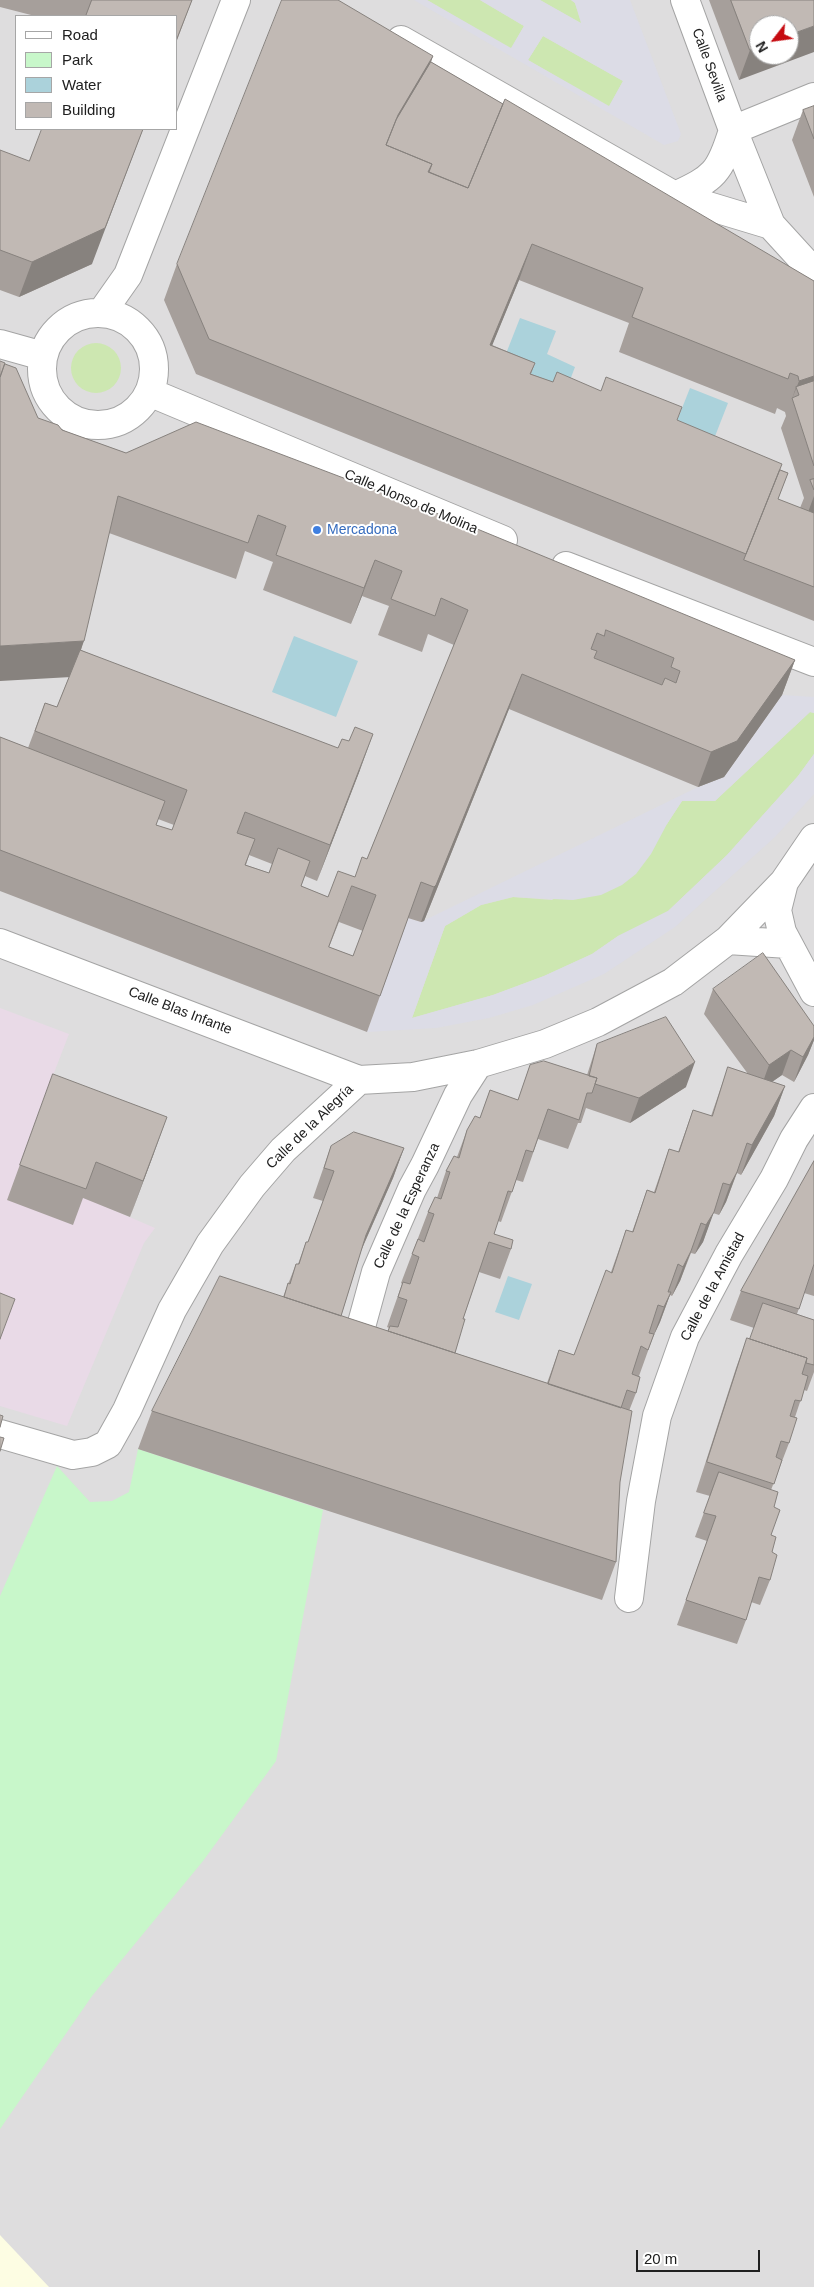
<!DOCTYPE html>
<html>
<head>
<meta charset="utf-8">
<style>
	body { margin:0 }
	#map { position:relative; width:814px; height:2287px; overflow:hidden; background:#f0ede8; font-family:Arial,sans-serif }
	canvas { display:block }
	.legend { position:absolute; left:15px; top:15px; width:162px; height:115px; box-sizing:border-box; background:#fff; border:1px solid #a6a6a6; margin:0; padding:6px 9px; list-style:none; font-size:15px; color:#202020 }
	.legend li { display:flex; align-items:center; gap:10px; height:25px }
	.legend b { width:25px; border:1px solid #a6a6a6 }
	.north { position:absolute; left:749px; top:15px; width:50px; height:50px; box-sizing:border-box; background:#fff; border:1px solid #a6a6a6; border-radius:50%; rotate:240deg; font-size:14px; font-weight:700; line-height:20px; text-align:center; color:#202020 }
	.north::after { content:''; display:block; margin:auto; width:18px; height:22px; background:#c60b11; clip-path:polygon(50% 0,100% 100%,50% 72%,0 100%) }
	.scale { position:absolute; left:636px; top:2250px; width:124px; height:22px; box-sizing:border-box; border:2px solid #202020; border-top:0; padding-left:6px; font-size:15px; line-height:18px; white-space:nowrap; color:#202020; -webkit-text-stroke:4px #fff; paint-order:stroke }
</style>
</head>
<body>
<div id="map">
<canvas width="814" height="2287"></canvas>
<ul class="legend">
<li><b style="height:6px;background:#fff"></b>Road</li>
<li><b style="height:14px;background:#c8f7ca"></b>Park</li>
<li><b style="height:14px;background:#abd2db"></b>Water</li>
<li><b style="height:14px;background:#c1b9b4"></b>Building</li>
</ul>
<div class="north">N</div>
<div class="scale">20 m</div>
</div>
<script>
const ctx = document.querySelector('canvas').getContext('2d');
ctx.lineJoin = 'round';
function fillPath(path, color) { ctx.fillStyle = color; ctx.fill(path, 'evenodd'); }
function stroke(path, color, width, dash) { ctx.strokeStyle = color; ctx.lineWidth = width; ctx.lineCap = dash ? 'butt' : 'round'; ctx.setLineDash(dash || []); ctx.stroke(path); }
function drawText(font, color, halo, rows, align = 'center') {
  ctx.font = font + ' Arial,sans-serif'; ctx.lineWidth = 4; ctx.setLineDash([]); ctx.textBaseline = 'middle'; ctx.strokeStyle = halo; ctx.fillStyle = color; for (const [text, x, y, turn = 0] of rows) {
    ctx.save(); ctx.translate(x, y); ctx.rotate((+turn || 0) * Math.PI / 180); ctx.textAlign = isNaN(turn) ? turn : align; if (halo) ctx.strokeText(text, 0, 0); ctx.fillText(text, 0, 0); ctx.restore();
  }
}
fillPath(new Path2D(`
	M0,0h814v2287h-814zM16,16h160v113h-160zM759,25h30v30h-30z`), '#deddde');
fillPath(new Path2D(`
	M0,1008l69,26 -29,75 43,88 72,31 -11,15 -77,183 -67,-20z`), '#e9dae7');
fillPath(new Path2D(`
	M0,2235l49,52h-49z`), '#fdfde3');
fillPath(new Path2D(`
	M427,0h53l44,26 -13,23z
	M540,0h31l4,3 7,21z
	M543,36l80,45 -14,26 -81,-47z
	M71 368a25 25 0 1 1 50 0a25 25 0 1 1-50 0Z
	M810,712l4,1v41l-16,22 -71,79 -59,56 -50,25 -26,18 -48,22 -51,19 -81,23 33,-92 36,-21 32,-8 39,3 115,-76 15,-23h33z`), '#cde7b1');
fillPath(new Path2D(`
	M138,1449l185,61 -47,251 -73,100 -111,135 -92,133v-533l57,-130 33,36 22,-1 17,-9z`), '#c8f7ca');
fillPath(new Path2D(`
	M414,0h13l84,48 13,-22 -44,-26h60l41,23 -6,-20 -4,-3h59l51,134 -3,7 -14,4zM543,36l80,45 -14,25 -81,-46z
	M782,695l32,2v16l-4,-1 -95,89h-33l-15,23 -16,30 -15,20 -14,11 -21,10 -28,5 -60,-3 -32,8 -36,21 -33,92 81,-23 51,-19 48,-22 26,-18 50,-25 59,-56 71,-79 16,-22v40l-39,43 -100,90 -71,47 -71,31 -44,13 -53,10 -69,4 41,-114 13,4 277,-135 26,-10z`), '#dcdce6');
fillPath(new Path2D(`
	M520,318l36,13 -9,23 28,13 -13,34 -64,-27z
	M690,388l38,15 -25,64 -38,-16z
	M294,636l64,25 -22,56 -64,-25z
	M508,1276l24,8 -13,36 -24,-8z`), '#abd2db');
const minor = new Path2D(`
	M685,0l48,130 38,95 43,47
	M401,40l274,156 96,29
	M733,130l81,-33
	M675,196c39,-18 45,-23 58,-66
	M102,312l26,-37 108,-275
	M42 369a56 56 0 1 1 112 0a56 56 0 1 1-112 0Z
	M0,344l43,12
	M149,392l354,148
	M566,566l248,96
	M814,838l-30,44 -7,28 5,22 32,60
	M728,940l60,4
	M0,943l359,137
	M353,1356l23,-84 36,-83 13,-24 33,-70 20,-31
	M0,1434l73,21 19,-3 16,-8 19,-34 45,-100 38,-66 42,-58 31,-36 76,-70 54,-3 65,-13 67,-20 53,-22 75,-40 55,-42 56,-58
	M629,1598l12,-97 16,-85 28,-79 44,-83 45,-75 20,-40 20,-31`);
stroke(minor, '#a4a4a4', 30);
stroke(minor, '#fff', 28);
fillPath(new Path2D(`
	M0,0h192l-16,43v-27h-141l-35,-9z
	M709,0h105l-75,80z
	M433,56l-2,6 72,42 311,177v340l-618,-247 -32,-74 13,-36zM519,280l110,43 -10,29 156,62 2,-6 8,4 1,4 -5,12 23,70 -4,10 -22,-9 10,-26 -187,-82 -48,-9 -22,-8 4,-11 -43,-18z
	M814,106v91l-22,-57 11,-30z
	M0,150l92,114 -73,33 -19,-7z
	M38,418l24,12 64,23 669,207 -13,35 -58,82 -26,10 -189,-78 -85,212 -3,1 -13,-4 -41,114 -367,-141v-154l28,11 17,-45 12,4 12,-30zM109,533l127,46 9,-28 28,11 -10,28 88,34 11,-28 27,10 -11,29 44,17 6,-18 26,11 -87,214 -12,18 -27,20 -27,-11 4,-10 12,5 43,-111 -279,-120zM158,819l16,6 -2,5 -16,-5zM249,855l23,9 -3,9 -23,-8zM339,922l24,9 -10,25 -24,-9z
	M713,989l101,37v14l-6,15 -14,27 -12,-7 -10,7 13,4 -11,30 -33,59 -4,-2 -11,29 -7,13 -6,-2 -10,29 -8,12 -4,-1 -11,28 -8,15 -2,-1 -10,27 -7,15 -14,39 -3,17 -7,18 -9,71 -4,80 -14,38 -464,-151 14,-38 131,-114 13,-33h2l8,-22h2l15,-41 -10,-3 18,-52 73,2 -11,30 -32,73 -20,65 47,15 1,-3 -2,-1 15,-43 -1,-1 27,-71 9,-14 9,-27 11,-14 10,-27 13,-12 10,-28 28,10 12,-35 57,10 10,-31 89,43 -56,36 -44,-15 -5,15h-3l-10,26 -30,-10 -15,43 -7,-2 -15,42 -3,-1 -4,13 17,15 -11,30 -21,-7 -16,47 -8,34 92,30 12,-33 15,5 37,-83 15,-42 6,2 15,-42 7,2 15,-43 9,3 15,-42 18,6 17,-49 20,7 -44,-60z
	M53,1074l101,79 -24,64 -47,-19 -10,27 -66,-25z
	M814,1161v135l-10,-3 -7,21 17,6v52l-7,19 -3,-1 -9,27 -6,26 -18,47 3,17 -3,28 1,17 -2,28 -10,25 -9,-3 -5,18 -9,24 -60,-19 30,-84 -12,-4 15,-41 -14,-4 40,-124 11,-30 3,1 4,-11 -24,-8 11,-29z`), '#a69f9b');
fillPath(new Path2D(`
	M814,26v26l-75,28 11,-30 9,-3v8h30v-20z
	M433,56l-13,35 -35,61 13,-37z
	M143,129l-51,135 -73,33 13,-35z
	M532,244l-13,36 -41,100 12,-35z
	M814,376v31l-15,-12 -3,-8 -4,12 7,-18z
	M814,496v23l-10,4z
	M375,560l-13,36 -11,28 13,-36z
	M84,641l-13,36 -71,4v-35z
	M795,660l-13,35 -58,82 -26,10 13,-35z
	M522,674l-13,35 -85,212 -3,1 13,-35z
	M373,734l-13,36 -43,111 13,-36z
	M814,1037v3l-6,15 -14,27 9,-25z
	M791,1050l-9,25 -22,15 9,-25z
	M695,1062l-9,25 -56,36 9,-25z
	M785,1086l-11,30 -33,59 11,-30z
	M167,1117l-13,36 -24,64 13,-36z
	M404,1148l-11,30 -38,86 11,-29z
	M737,1172l-11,30 -7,13 11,-30z
	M714,1212l-11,30 -8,12 11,-29z
	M691,1251l-11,30 -8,15 11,-29z
	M671,1292l-11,30 -7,15 11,-30z`), '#87827e');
const building = new Path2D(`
	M92,0h100l-16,41v-25h-90z
	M282,0h56l95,56 -35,59 -12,30 46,19 -4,8 40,16 37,-89 309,182v95l-15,5 -1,-5 -8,-3 -2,6 -156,-62 11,-29 -111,-44 -42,101 45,18 -5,11 23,8 4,-10 44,19 5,-14 76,30 -5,13 105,44 -36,90 -537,-215 -32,-75z
	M731,0h83v26l-25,9v-10h-30v22l-9,3z
	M431,62l72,42 -35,84 -39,-16 3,-8 -46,-19 10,-25z
	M814,106v33l-11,-29z
	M42,129h101l-38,99 -73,34 -32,-12v-100l29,11z
	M0,361l5,2 -5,14z
	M5,364l11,4 22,50 20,7 4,5 64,23 70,-31 274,104 325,134 -58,81 -26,11 -189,-78 -86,211 -2,2 -13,-5 -41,114 -380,-146v-113l165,64 -9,24 16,5 15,-40 -152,-59 10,-28 12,4 23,-57 258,98 4,-9 7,2 6,-14 18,7 -43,111 -85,-33 -8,21 18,6 -10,26 24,8 9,-25 32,13 -9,25 27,11 10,-26 17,6 7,-20 5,2 101,-249 -27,-12 -6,18 -44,-17 11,-28 -27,-11 -11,28 -88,-33 10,-29 -28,-11 -10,28 -130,-47 -34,145 -84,5v-268zM606,630l68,28 -3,9 9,4 -4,12 -11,-5 -3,7 -68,-27 3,-7 -6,-2 6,-16 7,3zM352,886l24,9 -23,61 -24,-9z
	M814,381v85l-22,-68 7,-3 -3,-8z
	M780,470l8,3 -10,26 36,14v-1v75l-70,-27z
	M814,479v11l-4,-10z
	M763,953l51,73v11l-11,20 -12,-7 -22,15 -56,-76z
	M666,1017l29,45 -56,36 -44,-14 2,-6 -8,-2 8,-32z
	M544,1061l53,17 -5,15h-5l-8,27 -31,-11 -15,43 -7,-2 -14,42 -4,-1 -14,43 19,6 -2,9 -22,-7 -26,77h2l-10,34 -67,-22 2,-5 8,1 9,-27 -9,-3 5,-15 7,2 9,-27 -7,-3 6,-15 6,3 10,-28 -6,-2 7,-15 6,2 9,-27 -4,-1 8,-15 5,2 8,-28 8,-14 5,2 10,-28 28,10 12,-35z
	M728,1067l57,19 -33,59 -5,-2 -10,29 -7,13 -7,-2 -9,29 -8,13 -5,-2 -10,28 -8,16 -5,-3 -10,28h3l-7,15 -6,-2 -9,28 5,1 -6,16 -7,-4 -9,28 8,3 -4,16 -9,-3 -6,18 -73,-24 11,-34 15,5 32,-85 6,3 14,-43 7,2 14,-42 8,3 14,-44 10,3 14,-42 19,6z
	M53,1074l114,43 -24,64 -47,-19 -10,27 -66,-24z
	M354,1132l50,16 -38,87 -25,81 -57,-19 4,-14 2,1 6,-20h3l7,-22h2l26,-71 -10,-3 7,-22z
	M814,1161v103l-15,45 -58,-18z
	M220,1276l412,135 -12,71 -4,80 -464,-151z
	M0,1293l15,6 -15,40z
	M763,1303l51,17v45l-8,-2 1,-5 -57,-19z
	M747,1338l60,20 -5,16 6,2 -7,25 -6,-1 -5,16 7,2 -8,25 -8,-2 -5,16 6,3 -8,24 -67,-22z
	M0,1415l3,1 -3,11z
	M0,1437l4,1 -4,13z
	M719,1472l59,20 -4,15 6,3 -9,25 5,2 -4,15 5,3 -7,25 -11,-3 -13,43 -60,-20 30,-84 -12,-3z`);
fillPath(building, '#c1b9b4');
stroke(building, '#87827e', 1);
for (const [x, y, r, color] of [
	[317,530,5,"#3f7fe0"]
]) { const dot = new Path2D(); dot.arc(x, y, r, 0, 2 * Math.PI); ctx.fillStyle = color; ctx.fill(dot); stroke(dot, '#fff', 2); }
drawText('14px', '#202020', '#fff', [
	["Calle Sevilla",709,65,70],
	["Calle Alonso de Molina",411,502,23],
	["Calle Blas Infante",180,1011,21],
	["Calle de la Alegría",310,1127,-44],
	["Calle de la Esperanza",407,1206,-65],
	["Calle de la Amistad",713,1287,-62]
]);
drawText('14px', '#366cbe', '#fff', [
	["Mercadona",327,530]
], 'left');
</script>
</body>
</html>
